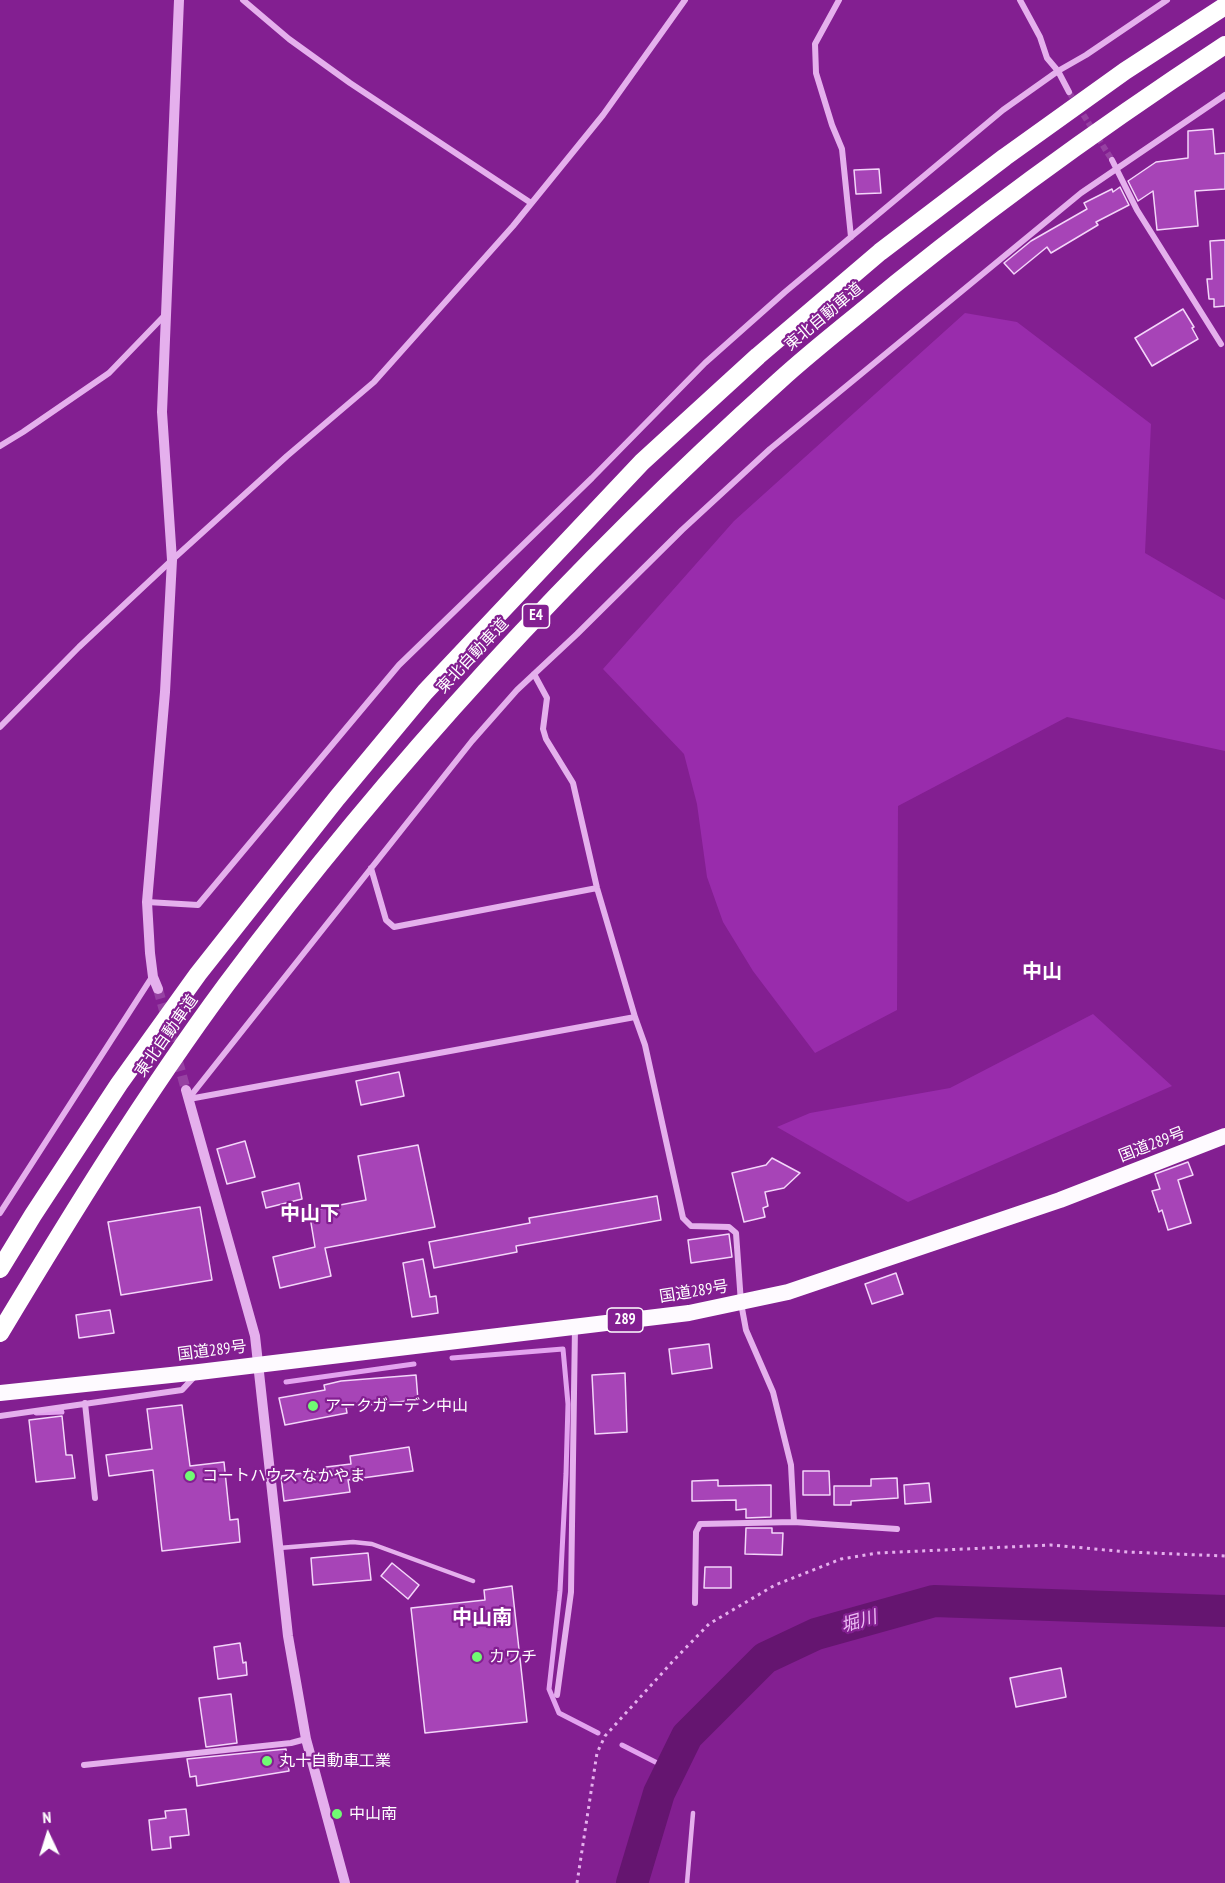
<!DOCTYPE html>
<html>
<head>
<meta charset="utf-8">
<style>
	body { margin:0 }
	#map { position:relative; width:1225px; height:1883px; overflow:hidden; background:#831f91; font-family:"PT Sans Narrow",sans-serif }
	canvas { display:block }
	.north { position:absolute; left:18px; top:1805px; width:60px; height:60px; -webkit-text-stroke:4px #831f91; paint-order:stroke; rotate:356deg; font-size:16px; font-weight:700; line-height:24px; text-align:center; color:#fff }
	.north::after { content:''; display:block; margin:auto; width:21px; height:27px; background:#fff; clip-path:polygon(50% 0,100% 100%,50% 72%,0 100%) }
</style>
</head>
<body>
<div id="map">
<canvas width="1225" height="1883"></canvas>
<div class="north">N</div>
</div>
<script>
const ctx = document.querySelector('canvas').getContext('2d');
ctx.lineJoin = 'round';
function fillPath(path, color) { ctx.fillStyle = color; ctx.fill(path, 'evenodd'); }
function stroke(path, color, width, dash) { ctx.strokeStyle = color; ctx.lineWidth = width; ctx.lineCap = dash ? 'butt' : 'round'; ctx.setLineDash(dash || []); ctx.stroke(path); }
function drawText(font, color, halo, rows, align = 'center') {
  ctx.font = font + ' "PT Sans Narrow","Noto Sans JP",sans-serif'; ctx.lineWidth = 4.5; ctx.setLineDash([]); ctx.textBaseline = 'middle'; ctx.strokeStyle = halo; ctx.fillStyle = color; for (const [text, x, y, turn = 0] of rows) {
    ctx.save(); ctx.translate(x, y); ctx.rotate((+turn || 0) * Math.PI / 180); ctx.textAlign = isNaN(turn) ? turn : align; if (halo) ctx.strokeText(text, 0, 0); ctx.fillText(text, 0, 0); ctx.restore();
  }
}
fillPath(new Path2D(`
	M965,313l52,9 134,102 -6,129 80,47v151l-158,-34 -169,89 -1,204 -82,43 -62,-82 -30,-49 -16,-45 -10,-73 -13,-50 -81,-85 131,-148z
	M1093,1014l79,72 -264,116 -131,-75 33,-14 140,-25z`), '#992cac');
stroke(new Path2D(`
	M452,1358l111,-9 5,55 -2,70 -6,117 -11,98 10,24 39,20
	M286,1382l128,-18
	M36,1413l26,-1
	M622,1745l49,25`), '#e3a3ef', 5);
stroke(new Path2D(`
	M632,1883l27,-90 28,-57 78,-78 51,-24 118,-33 291,10`), '#651570', 32);
const building = new Path2D(`
	M1213,129l2,25 10,-1v36l-30,2 3,35 -41,4 -4,-39 -15,10 -10,-20 28,-19 32,-4v-27z
	M879,169l2,24 -25,1 -2,-24z
	M1120,187l9,18 -33,17 2,3 -47,28 -4,-6 -33,27 -10,-11 27,-22 56,-32 -3,-6 28,-14 1,3z
	M1225,240v66l-11,1v-8h-5l-2,-20h5l-2,-38z
	M1183,309l11,18 -2,1 6,11 -46,27 -17,-28z
	M399,1072l5,24 -43,9 -5,-24z
	M245,1141l10,36 -28,7 -10,-35z
	M418,1145l17,82 -110,21 6,28 -51,12 -7,-31 42,-10 -6,-36 57,-11 -8,-44z
	M772,1158l28,15 -16,15 -19,4 3,14 -5,2 2,9 -21,5 -12,-49 34,-8z
	M1188,1162l5,13 -15,5 13,43 -23,7 -6,-20 -3,2 -7,-21 8,-2 -5,-15z
	M299,1183l3,16 -36,9 -4,-16z
	M657,1196l4,24 -145,26 1,6 -83,16 -5,-26 101,-19 -1,-5z
	M200,1207l12,73 -91,15 -13,-73z
	M729,1234l3,23 -41,6 -3,-23z
	M423,1259l7,38 6,-1 2,17 -26,4 -9,-54z
	M896,1273l7,21 -31,10 -7,-20z
	M110,1310l4,23 -35,5 -3,-23z
	M709,1344l3,24 -40,6 -3,-25z
	M625,1373l2,59 -32,2 -3,-59z
	M416,1375l2,25 -72,7 1,6 -62,12 -6,-27 46,-8 -1,-5 17,-4z
	M182,1405l8,61 34,-4 6,58 8,-1 2,23 -78,9 -9,-81 -44,6 -3,-21 46,-6 -5,-40z
	M62,1416l4,39h6l3,23 -39,4 -7,-62z
	M409,1447l4,24 -65,9 2,12 -66,9 -3,-25 45,-6v-3l25,-3 -1,-8z
	M803,1471h26l1,24h-27z
	M897,1478l1,20 -47,3v4h-17v-19h37v-7z
	M718,1480v6l53,-1v32l-25,1v-9l-10,1v-10l-44,1v-20z
	M929,1483l2,19 -26,2 -1,-19z
	M746,1528h26v5h11l-1,22 -37,-1z
	M368,1553l3,27 -58,5 -2,-27z
	M392,1563l27,22 -11,14 -27,-23z
	M705,1567h26v21h-27z
	M512,1586l15,136 -102,11 -14,-125 74,-8 -1,-10z
	M240,1643l3,20 3,-1 1,13 -29,4 -4,-32z
	M1061,1668l5,29 -50,10 -6,-29z
	M231,1694l6,49 -31,4 -7,-49z
	M286,1749l3,22 -92,15 -1,-10 -6,1 -3,-18z
	M186,1809l3,26 -19,2 1,11 -19,2 -3,-30 17,-2 -1,-7z`);
fillPath(building, '#a744b7');
stroke(building, '#f4d6fa', 1.5);
stroke(new Path2D(`
	M1069,92l43,68`), '#9641a2', 6, [6, 3]);
stroke(new Path2D(`
	M158,989l28,101`), '#9641a2', 10, [10, 5]);
stroke(new Path2D(`
	M577,1883l20,-130 8,-17 69,-76 35,-36 66,-39 66,-26 37,-6 173,-8 77,7 97,4`), '#e5b0ed', 3, [3, 4.5]);
stroke(new Path2D(`
	M279,1548l74,-6 19,2 101,37
	M687,1883l6,-70`), '#e5b0ed', 4.5);
stroke(new Path2D(`
	M243,0l46,39 61,44 181,120
	M839,0l-24,44 1,29 16,52 10,24 9,88
	M1020,0l20,37 7,21 11,13 11,21
	M1112,160l25,50 84,134
	M0,446l23,-14 86,-59 56,-58
	M534,674l13,24 -4,31 3,10 27,44 24,105 38,129 10,28 38,173 8,8 38,1 7,6 5,70 5,27 27,62 18,73 3,57
	M0,727l79,-80 93,-87 115,-104 87,-74 139,-156 90,-111 82,-115
	M371,868l15,52 8,7 203,-39
	M147,902l51,3 201,-240 193,-187 113,-115 80,-71 218,-182 55,-39 28,-16 81,-55
	M189,1098l283,-357 45,-51 60,-56 105,-104 88,-81 311,-256 144,-98
	M189,1099l446,-82
	M0,1213l152,-236
	M85,1403l10,95
	M0,1416l182,-26 13,-14
	M695,1603l1,-71 4,-8 94,-2 103,7
	M557,1695l14,-103 4,-265
	M84,1765l207,-22 15,-4`), '#e5b0ed', 6);
stroke(new Path2D(`
	M158,989l-5,-12 -3,-24 -3,-51 18,-210 7,-132 -10,-148 17,-412
	M186,1090l69,246 33,300 18,103 39,144`), '#e5b0ed', 10);
stroke(new Path2D(`
	M0,1393l199,-21 490,-59 99,-21 272,-92 165,-64`), '#fefaff', 16);
stroke(new Path2D(`
	M0,1269l33,-54 86,-131 79,-110 139,-176 88,-106 217,-230 116,-106 122,-104 125,-95 120,-86 100,-65
	M0,1333c71,-118 144,-237 226,-348 164,-219 349,-421 553,-604 24,-22 50,-43 76,-64 118,-98 242,-188 370,-272`), '#fff', 18);
for (const [x, y, r, color] of [
	[313,1406,6,"#70fb73"],
	[190,1476,6,"#70fb73"],
	[477,1657,6,"#70fb73"],
	[267,1761,6,"#70fb73"],
	[337,1814,6,"#70fb73"]
]) { const dot = new Path2D(); dot.arc(x, y, r, 0, 2 * Math.PI); ctx.fillStyle = color; ctx.fill(dot); stroke(dot, '#831f91', 2); }
for (const [x, y, w] of [
	[536,616,27],
	[625,1320,36]
]) { const box = new Path2D(); box.roundRect(x - w / 2, y - 12, w, 24, 4.5); ctx.fillStyle = '#831f91'; ctx.fill(box); stroke(box, '#fff', 1.5); }
drawText('bold 15px', '#fff', null, [
	["E4",536,616],
	["289",625,1320]
]);
drawText('16px', '#fff', '#831f91', [
	["東北自動車道",824,317,-40],
	["東北自動車道",473,656,-47],
	["東北自動車道",167,1036,-55],
	["国道289号",1152,1145,-21],
	["国道289号",694,1292,-9],
	["国道289号",212,1351,-7]
]);
drawText('16px', '#fff', '#831f91', [
	["アークガーデン中山",325,1406],
	["コートハウス なかやま",202,1476],
	["カワチ",489,1657],
	["丸十自動車工業",279,1761],
	["中山南",349,1814]
], 'left');
drawText('italic 18px', '#ecbcf4', '#831f91', [
	["堀川",859,1622,-16]
]);
drawText('bold 20px', '#fff', '#831f91', [
	["中山",1042,972],
	["中山下",310,1214],
	["中山南",482,1618]
]);
</script>
</body>
</html>
